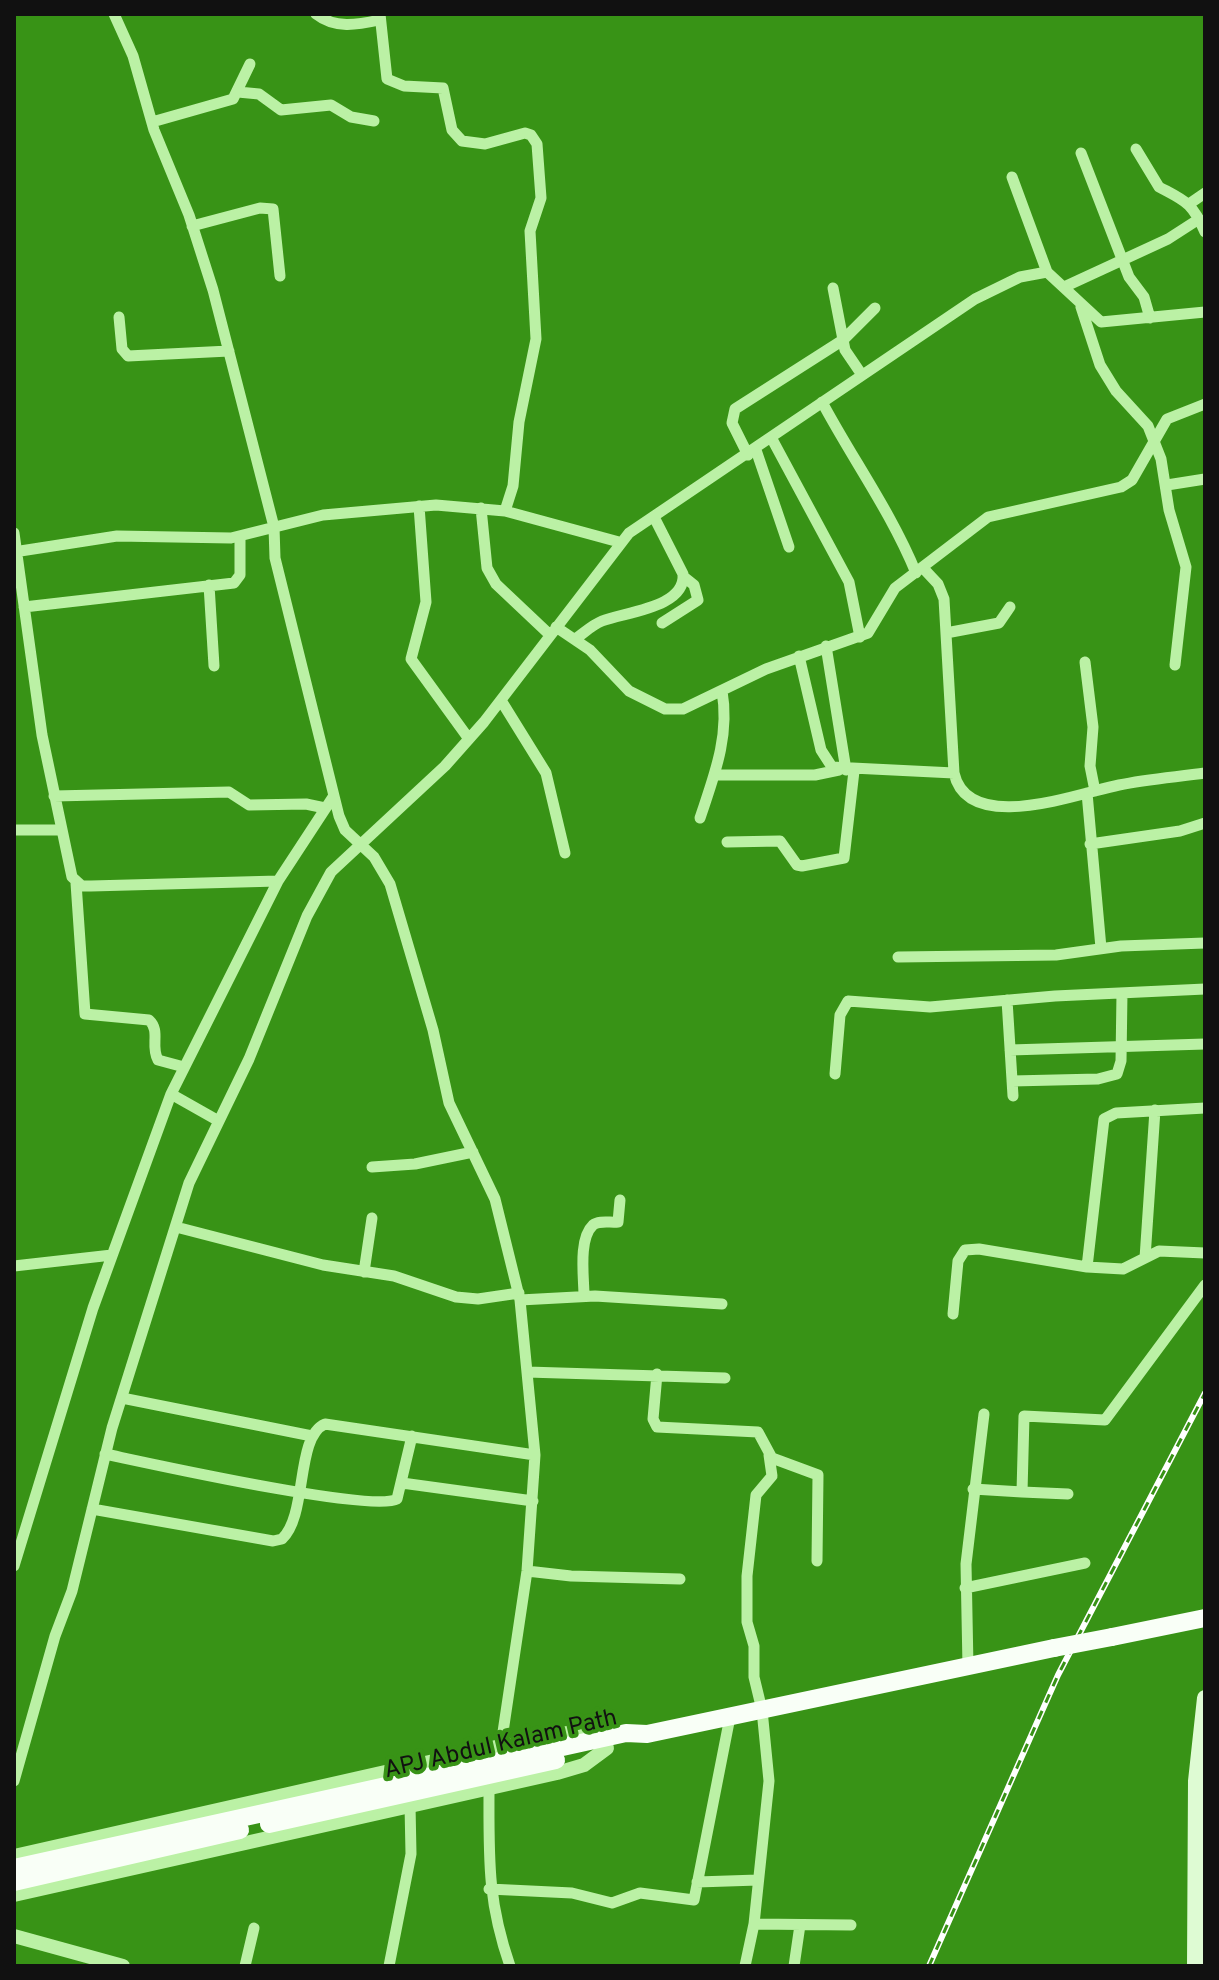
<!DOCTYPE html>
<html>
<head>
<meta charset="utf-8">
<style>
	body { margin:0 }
	#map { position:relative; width:1219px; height:1980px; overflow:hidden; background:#389316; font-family:Overpass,sans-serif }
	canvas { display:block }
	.frame { position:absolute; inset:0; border:16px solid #111; pointer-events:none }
</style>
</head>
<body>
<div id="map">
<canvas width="1219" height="1980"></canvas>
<div class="frame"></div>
</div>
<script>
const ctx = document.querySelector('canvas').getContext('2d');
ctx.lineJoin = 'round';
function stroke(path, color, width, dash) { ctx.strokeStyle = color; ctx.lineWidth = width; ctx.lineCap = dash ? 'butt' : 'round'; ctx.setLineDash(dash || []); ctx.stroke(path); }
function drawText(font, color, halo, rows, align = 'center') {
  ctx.font = font + ' Overpass,sans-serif'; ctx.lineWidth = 8; ctx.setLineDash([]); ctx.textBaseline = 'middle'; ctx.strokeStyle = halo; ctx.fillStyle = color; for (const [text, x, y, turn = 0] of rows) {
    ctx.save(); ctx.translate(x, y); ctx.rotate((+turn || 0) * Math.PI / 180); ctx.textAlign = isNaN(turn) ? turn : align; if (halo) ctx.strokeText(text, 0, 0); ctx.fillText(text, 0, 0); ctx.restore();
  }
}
stroke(new Path2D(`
	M114,14l19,42 21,74 35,85 24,75 61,237 1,31 64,258 6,14 29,27 16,27 43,146 16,73 46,96 25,101 15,155 -8,116 -27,181
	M316,14c19,15 41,11 63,6
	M380,14l7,65 17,7 39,2 9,42 10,11 23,3 40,-11 6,2 6,9 4,54 -11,33 6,108 -17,83 -6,64 -8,25
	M238,92l21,2 22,16 50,-5 20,12 23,4
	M152,122l81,-23 17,-35
	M1136,149l23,38c26,14 33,15 46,45
	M1081,153l48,124 15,20 6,21
	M1012,177l35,95
	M1189,204l16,-11
	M192,226l68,-18 13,1 7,67
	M1064,287l104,-48 31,-20
	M833,288l12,62 17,25
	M1081,307l19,58 16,26 32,35 13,33 8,51 17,57 -11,98
	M119,317l3,32 6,7 101,-5
	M822,402c31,58 69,110 94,171
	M772,439l77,143 11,55
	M756,450l33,97
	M748,455l-16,-32 3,-14 108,-69 32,-32
	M1167,485l38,-6
	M419,506l7,96 -15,57 58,80
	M481,508l6,60 9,16 54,51
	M14,533l28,202 30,142 10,9h9l187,-5
	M14,552l103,-16 114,2 92,-23 113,-10 69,6 114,31
	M923,568l15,16 6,15 10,174c14,63 125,20 165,12 28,-6 58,-8 86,-12
	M209,585l5,81
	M24,607l210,-24 6,-8v-38
	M662,623l36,-23 -4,-15 -10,-8
	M556,627l34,23 39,41 36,18h18l83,-40 102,-36 27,-45 93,-71 133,-30 11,-7 35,-61 38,-15
	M946,633l53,-10 11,-16
	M575,639c9,-6 17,-14 27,-18 22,-9 84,-13 81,-47l-29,-57
	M826,646l20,124
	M799,656l22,94 11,17 122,6
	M1085,662l8,65 -3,39 5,25
	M502,702l44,71 19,80
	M715,775h100l24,-5
	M1087,793l14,155
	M54,796l175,-4 20,13 57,-1 19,4
	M700,818c14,-42 30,-82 22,-127
	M14,830h47
	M727,842l53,-1 17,24 5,1 42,-8 10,-87
	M1090,844l90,-13 25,-8
	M76,883l9,131 64,6c12,11 1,26 9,40l26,7
	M898,957l158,-2 65,-9 84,-3
	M1007,1000l6,96
	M1010,1050l195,-6
	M835,1074l5,-59 8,-14 82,6 125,-11 150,-7
	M1012,1081l86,-2 19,-5 4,-13 1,-68
	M217,1120l-46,-26 107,-213 55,-84
	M372,1167l43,-3 58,-12
	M176,1227l147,38 71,11 62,21 22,2 41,-6
	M1145,1258l10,-148
	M14,1266l98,-11
	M1087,1267l17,-148 12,-6 89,-5
	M364,1272l8,-54
	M584,1296c0,-18 -6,-57 9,-71 6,-5 18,-2 25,-3l2,-22
	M520,1300l75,-4 127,8
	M953,1314l5,-53 7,-11 14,-1 108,18 36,2 36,-18 46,2
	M527,1372l198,6
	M657,1374l-4,45 4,8 101,5 14,26 46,17 -1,86
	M122,1398l190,38
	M105,1454c43,9 267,59 292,45l15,-63
	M402,1483l131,18
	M973,1489l49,3
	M1068,1494l-46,-2 2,-76 81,4 100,-135
	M92,1509l181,32 9,-2c26,-24 13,-102 43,-115l210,31
	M14,1566l79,-258 78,-214
	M527,1571l44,5 109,3
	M965,1588l120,-25
	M968,1667l-2,-103 18,-150
	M14,1781l41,-145 17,-45 40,-163 77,-245 60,-124 58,-143 24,-44 114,-106 39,-44 145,-189 346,-234 45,-22 27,-5 54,50 104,-10
	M489,1788c0,69 -2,112 21,178
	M697,1882l61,-2
	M489,1889l83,4 40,10 28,-10 54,7 36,-183
	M754,1924l97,1
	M245,1966l9,-38
	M389,1966l22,-112 -1,-49
	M745,1966l9,-42 15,-143 -7,-71 -8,-33v-31l-7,-24v-46l9,-81 16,-19 -3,-21
	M794,1966l6,-41`), '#bbf1a5', 11);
stroke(new Path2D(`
	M14,1856l486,-110 92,-18 27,4
	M14,1895l543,-122 27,-8 23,-17
	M14,1936l109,30`), '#bbf1a5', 14);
stroke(new Path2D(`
	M1195,1966l1,-185 9,-83`), '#defbd3', 16);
stroke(new Path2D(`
	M1112,1637l93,-19
	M269,1824l287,-64
	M14,1868l612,-135 21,1 407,-86
	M14,1882l226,-52`), '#f9fff7', 18);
const rail = new Path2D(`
	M929,1966l129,-291 147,-282`);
stroke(rail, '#fff', 6);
stroke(rail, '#389316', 3, [9]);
stroke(new Path2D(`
	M1054,1648l58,-11`), '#f9fff7', 18);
drawText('24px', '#111', '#389316', [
	["APJ Abdul Kalam Path",501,1746,-13]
]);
</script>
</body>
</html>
